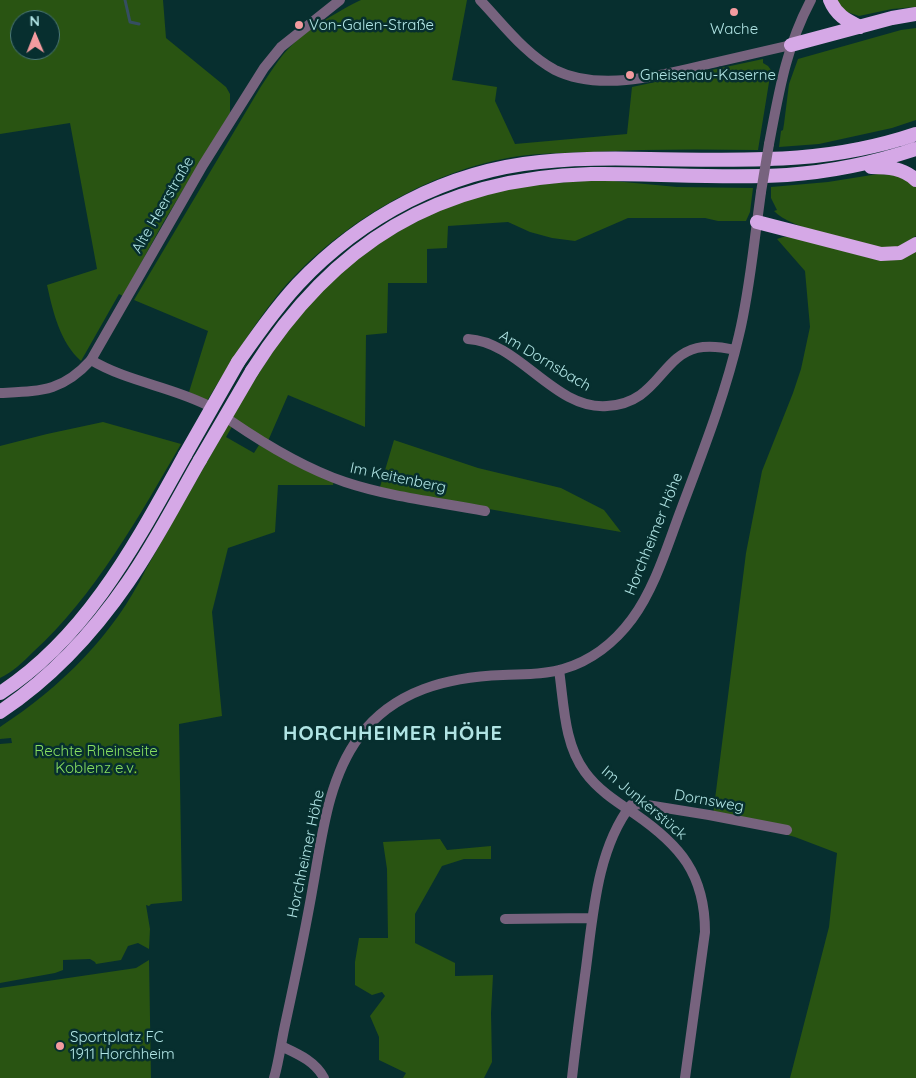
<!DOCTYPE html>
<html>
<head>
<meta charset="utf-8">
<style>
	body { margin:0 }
	#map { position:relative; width:916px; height:1078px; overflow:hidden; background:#072f2f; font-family:Quicksand,sans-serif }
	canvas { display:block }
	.north { position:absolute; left:10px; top:10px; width:50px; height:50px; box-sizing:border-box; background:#072f2f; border:1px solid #4b7777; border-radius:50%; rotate:359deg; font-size:14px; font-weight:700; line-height:20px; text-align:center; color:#b0e4e4 }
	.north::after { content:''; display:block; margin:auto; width:18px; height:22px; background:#f49b9f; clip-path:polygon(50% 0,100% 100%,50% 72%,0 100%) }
</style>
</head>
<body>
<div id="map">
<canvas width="916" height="1078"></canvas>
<div class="north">N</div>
</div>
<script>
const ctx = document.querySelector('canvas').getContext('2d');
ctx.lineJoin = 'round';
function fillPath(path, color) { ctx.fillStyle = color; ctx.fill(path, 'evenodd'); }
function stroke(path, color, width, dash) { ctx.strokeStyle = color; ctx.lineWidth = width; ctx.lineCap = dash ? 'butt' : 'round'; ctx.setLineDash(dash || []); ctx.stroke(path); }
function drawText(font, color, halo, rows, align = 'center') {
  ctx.font = font + ' Quicksand,sans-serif'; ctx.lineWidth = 5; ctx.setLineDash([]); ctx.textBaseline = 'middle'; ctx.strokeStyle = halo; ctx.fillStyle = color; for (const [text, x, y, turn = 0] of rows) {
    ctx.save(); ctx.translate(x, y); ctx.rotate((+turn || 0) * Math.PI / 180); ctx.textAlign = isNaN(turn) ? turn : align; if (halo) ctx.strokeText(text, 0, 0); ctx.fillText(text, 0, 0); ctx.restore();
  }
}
fillPath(new Path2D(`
	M0,0h163l3,38 60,49 4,7v19l-67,110 -40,73 -4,-2 -38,67c-21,-19 -28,-49 -34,-76l50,-16 -27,-146 -70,11zM20,20h30v30h-30z
	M361,0h106l-15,80 45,7 -2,14 20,43 112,-10 5,-47 131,-28v4l5,3 3,4 -13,80c-57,-1 -114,-1 -170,2 -23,1 -46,1 -68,4 -91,13 -187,71 -244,141 -26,33 -48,69 -69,104l-18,-9 19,-61 -74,-31 126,-212c10,-15 20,-32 33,-44 15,-15 49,-35 68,-44z
	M835,0h81v7l-24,2 -33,7 -15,-5z
	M916,28v92l-24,8 -73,16 -40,3 2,-16 2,-1 1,-6 5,-40 9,-25 103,-29z
	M878,174l20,1 18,12v49l-20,12h-14c-26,-6 -92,-19 -108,-37l3,-1 -6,-12v-11l57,-5z
	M603,180l74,7 76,1 -3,24 -4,9h-28l-13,-3h-77l-53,23 -23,-3 -22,-6 -22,-10 -60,4 -1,22 -20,1v34h-39l-1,50 -21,2 -1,92 -77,-32 -20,46 -36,-23c30,-52 63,-104 108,-146 22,-20 49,-36 76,-50 22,-12 53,-25 77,-31 37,-7 73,-9 110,-11z
	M783,237h8l83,22 42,-8v827h-126l39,-151 8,-74 -42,-16 -82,-22 33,-262 16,-82 31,-78 8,-24 9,-42 -5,-56 -28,-32z
	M103,422l78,22c-41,71 -87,153 -148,208 -10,10 -20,20 -33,26v-232l47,-12z
	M229,423l4,2 -7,12 28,16 5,-8 75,35 -1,5h-55l-3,47 -47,16 -16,64 10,104 -43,8 3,177 -31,3 -2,2 -3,-1 4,24 -1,20 -11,-6 -10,3 -7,14 -25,4 -1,-2 -5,-3 -27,1v10l-8,3 -55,10v-239l12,-1 -1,-5 -11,1v-12c61,-40 114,-92 146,-158z
	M394,440l84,28 83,20 43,22 17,22 -230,-40 -11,-5z
	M440,839l7,11 44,-4v13h-27l-22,7 -27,48v29l40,20v13l38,-1 -2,38 1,49 -8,16h-81l3,-5 -27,-13v-23l-9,-21 15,-20 -3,-4 -10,3 -17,-10v-23l4,-24h29l-1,-69 -4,-27z
	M149,960l2,118h-151v-90l136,-20z`), '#295412');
stroke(new Path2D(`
	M125,0l5,22 9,2`), '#354e61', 3);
stroke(new Path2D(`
	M468,339c52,3 86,71 139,67 51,-3 53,-49 90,-58 13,-3 25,-1 38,2
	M91,360c35,21 77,26 114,44
	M231,421c35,24 73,47 114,61 45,15 93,20 140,29
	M559,670c5,34 5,74 26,102 13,18 32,30 50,42 45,31 70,60 70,118l-20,146
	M505,919l87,-1
	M281,1046c17,8 34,15 43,32
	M274,1078c5,-17 7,-35 11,-53 10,-46 20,-92 28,-139 9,-50 15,-107 46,-149 35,-47 89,-60 144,-62 20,-1 41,0 60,-6 28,-8 52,-27 69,-50 22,-30 34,-69 47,-104 22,-59 46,-119 60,-180 9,-37 13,-75 18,-113
	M572,1078c4,-37 9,-73 14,-110 7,-53 11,-119 45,-163l10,-1 68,11 78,15`), '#77637e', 10);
stroke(new Path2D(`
	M480,0c23,24 45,54 75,70 46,23 111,4 158,-7 25,-6 51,-12 78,-18
	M769,144c10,-52 17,-97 42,-144
	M757,222l4,-30
	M0,393c41,-2 62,-1 91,-33l112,-195 61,-97 17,-21 59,-47`), '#77637e', 10);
stroke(new Path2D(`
	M830,0c6,15 16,20 30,27
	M791,45l101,-27 24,-4
	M871,167c17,0 32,1 45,13
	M757,222l124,32 19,-1 16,-9
	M238,362c19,-27 38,-54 60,-78 64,-68 150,-113 242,-122 36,-4 73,-4 110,-3 95,1 174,6 266,-25
	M252,371c81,-128 186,-193 339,-197 65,-1 131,5 196,1 44,-3 87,-12 129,-26
	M0,693c87,-56 136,-150 185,-238
	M0,712c51,-34 93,-79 128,-130 26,-37 49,-82 72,-122`), '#d5a8e6', 14);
stroke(new Path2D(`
	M761,192l8,-48`), '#77637e', 10);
stroke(new Path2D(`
	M185,455l53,-93
	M200,460l52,-89`), '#d5a8e6', 14);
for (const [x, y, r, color] of [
	[734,12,5,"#f49b9f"],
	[299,25,5,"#f49b9f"],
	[630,75,5,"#f49b9f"],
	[60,1046,5,"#f49b9f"]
]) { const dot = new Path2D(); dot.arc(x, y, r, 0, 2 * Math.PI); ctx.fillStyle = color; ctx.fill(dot); stroke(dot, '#072f2f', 2); }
drawText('15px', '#b0e4e4', '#072f2f', [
	["Von-Galen-Straße",309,25],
	["Wache",734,29,"center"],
	["Gneisenau-Kaserne",640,75],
	["Sportplatz FC",70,1037],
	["1911 Horchheim",70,1054]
], 'left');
drawText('15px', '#b0e4e4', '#072f2f', [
	["Alte Heerstraße",163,205,-60],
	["Am Dornsbach",545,361,31],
	["Im Keitenberg",398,478,12],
	["Horchheimer Höhe",654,534,-68],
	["Dornsweg",709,801,10],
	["Im Junkerstück",644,803,40],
	["Horchheimer Höhe",306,854,-78]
]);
drawText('15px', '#88df60', '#072f2f', [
	["Rechte Rheinseite",96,751],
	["Koblenz e.v.",96,768]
]);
ctx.letterSpacing = '1px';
drawText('bold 20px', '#b0e4e4', '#072f2f', [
	["HORCHHEIMER HÖHE",393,734]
]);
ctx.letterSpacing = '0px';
</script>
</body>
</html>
